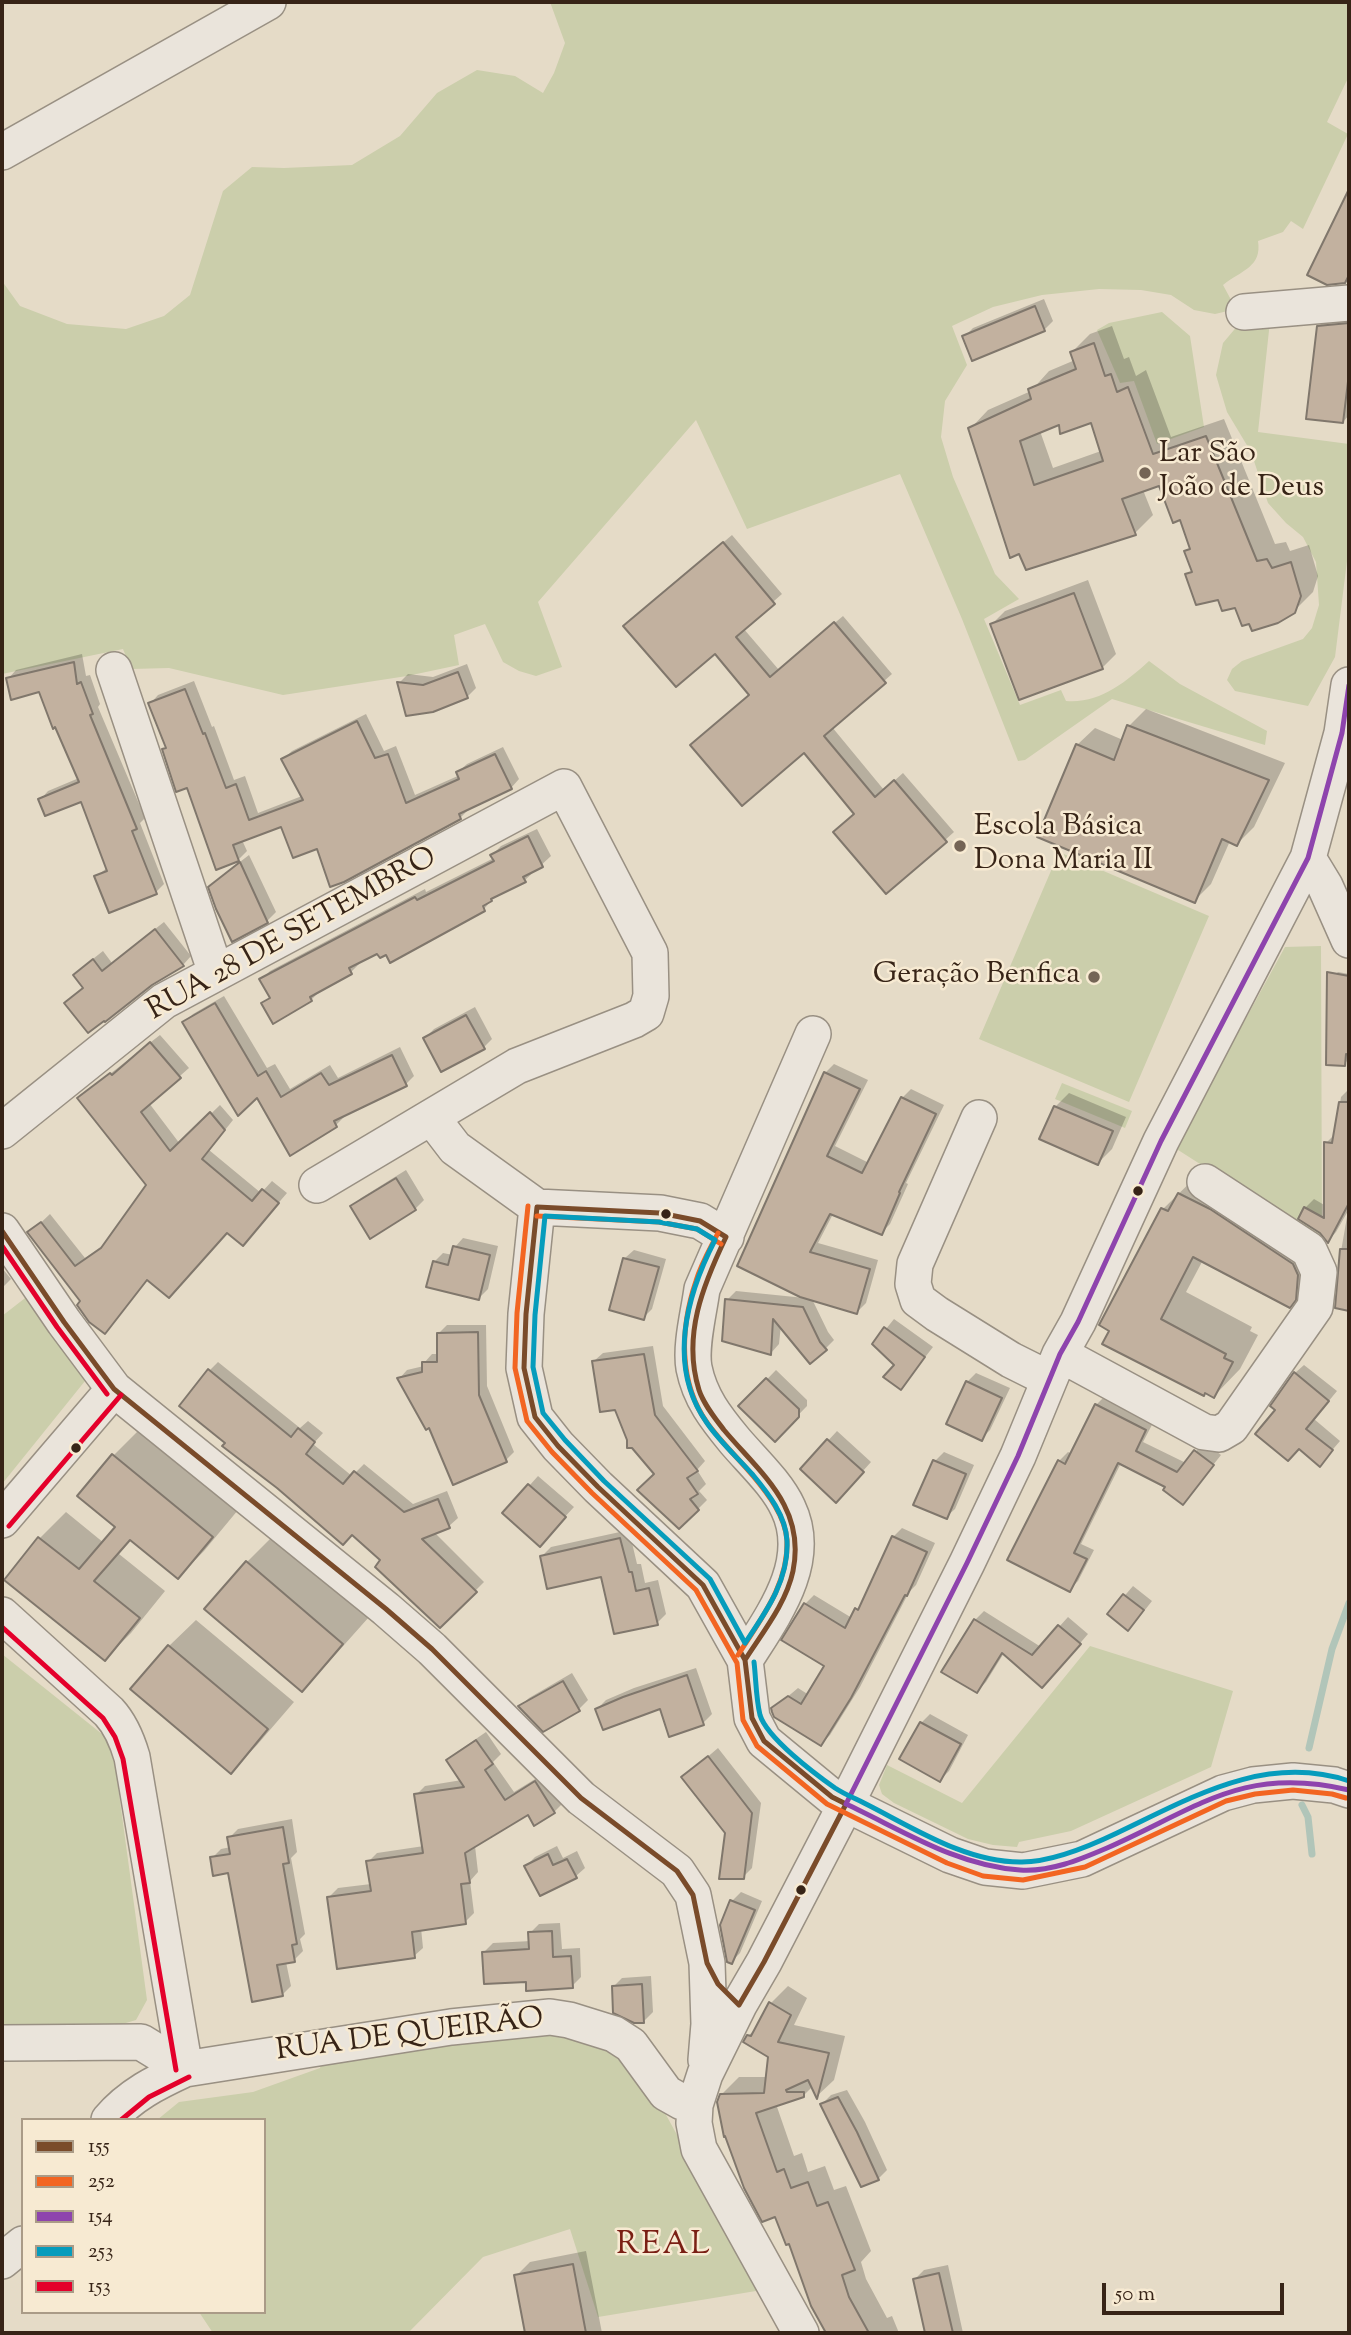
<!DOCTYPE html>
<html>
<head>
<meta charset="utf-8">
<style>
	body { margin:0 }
	#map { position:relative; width:1351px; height:2335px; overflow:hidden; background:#e5dbc7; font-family:"Sorts Mill Goudy",serif }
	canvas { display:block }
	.frame { position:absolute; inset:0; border:4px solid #372417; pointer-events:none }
	.legend { position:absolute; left:21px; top:2118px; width:245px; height:196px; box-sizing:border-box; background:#f7ead2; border:2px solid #aa9b87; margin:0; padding:9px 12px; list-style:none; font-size:21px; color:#372417 }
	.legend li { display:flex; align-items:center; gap:14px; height:35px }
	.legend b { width:35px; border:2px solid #aa9b87 }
	.scale { position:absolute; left:1102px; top:2283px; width:182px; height:32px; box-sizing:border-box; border:4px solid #372417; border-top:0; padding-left:9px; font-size:21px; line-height:24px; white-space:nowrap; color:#372417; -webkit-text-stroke:5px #f7ead2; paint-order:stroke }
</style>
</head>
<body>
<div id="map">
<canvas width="1351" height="2335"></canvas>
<div class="frame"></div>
<ul class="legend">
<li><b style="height:9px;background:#7a4b2a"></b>155</li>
<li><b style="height:9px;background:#f26522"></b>252</li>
<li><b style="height:9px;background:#8e44ad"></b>154</li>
<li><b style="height:9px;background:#069cbc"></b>253</li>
<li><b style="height:9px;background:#e4002b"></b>153</li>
</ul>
<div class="scale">50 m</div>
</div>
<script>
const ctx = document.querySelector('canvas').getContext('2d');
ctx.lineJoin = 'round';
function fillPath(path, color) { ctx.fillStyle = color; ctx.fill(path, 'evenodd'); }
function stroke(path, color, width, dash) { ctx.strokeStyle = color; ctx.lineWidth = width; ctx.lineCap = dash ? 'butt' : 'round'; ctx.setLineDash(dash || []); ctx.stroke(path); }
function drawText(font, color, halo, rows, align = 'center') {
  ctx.font = font + ' "Sorts Mill Goudy",serif'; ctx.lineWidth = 5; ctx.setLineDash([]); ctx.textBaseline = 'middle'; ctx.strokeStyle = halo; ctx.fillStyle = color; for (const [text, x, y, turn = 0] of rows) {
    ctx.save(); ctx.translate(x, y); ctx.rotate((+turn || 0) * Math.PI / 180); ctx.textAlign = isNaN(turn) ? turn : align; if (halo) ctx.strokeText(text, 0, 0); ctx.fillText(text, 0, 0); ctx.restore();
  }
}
fillPath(new Path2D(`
	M550,2h799v74l-22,46 21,12 -45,95 -12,-8 -8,11 -25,9c4,26 -16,29 -35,44l13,24 -21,5 -21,-4 -23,-15 -30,-5 -42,-1 -57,6 -49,12 -41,19 15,39 -22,36 -4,36 12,40 42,97 24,25 -35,20 36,86 41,-15 5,11c33,3 60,-19 83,-40l31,23 87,47 -2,14 -153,-46 -87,61 -7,1 -56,-142 -62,-145 -153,55 -51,-109 -158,182 24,65 -26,9 -17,-5 -16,-9 -18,-38 -31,11 5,30 -52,11 -124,19 -114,-27 -38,1 -8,-20 -121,25v-393l18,25 47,18 59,5 38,-13 26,-21 33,-104 29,-24 32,1 68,-3 48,-29 37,-43 40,-23 38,6 28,17 11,-20 11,-30z
	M1162,312l28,24 14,91 -47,17 -23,-63 -14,2 -23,-53 12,-7z
	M1271,312l-13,120 91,12v101l-14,112 -27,49 -73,-15 -8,-11 5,-11 10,-8 61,-22 9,-11 7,-23 -3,-43 -13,-25 -17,-14 -18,-20 -17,-51 -24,-40 -11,-37 7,-32 16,-19z
	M1059,852l150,64 -80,186 -150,-63z
	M1321,946l1,296 -147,-94 110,-201z
	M1062,1083l70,28 -7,17 -70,-29z
	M29,1295l56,86 -83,103v-168z
	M1090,1646l143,45 -22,76 -140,64 -52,11 -2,5 -24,-2 -25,-6 -74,-36 -12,-9 -3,-9 8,-20 75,38z
	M2,1654l110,88 35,258 -11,20 -27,8 -99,-4 -8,2z
	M568,2034l49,19 48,60 97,177 -164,27 -28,-88 -87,28 -75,76h-195l-14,-21h65v-192h-107l22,-18 74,-10 67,-24 3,-11z`), '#cbceab');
fillPath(new Path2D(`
	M1044,299l9,22 -9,9 -80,7 9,-9z
	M1349,315v100l-6,7 -25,-95 9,-9z
	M1112,326l12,33 5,-2 7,19 10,-6 25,67 53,-18 51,125 11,-2 4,9 19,-6 9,31 -5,16 -19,19 -58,-5 -16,-8 -33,-23 6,-6 -7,-17 5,-6 -10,-28 -21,-34 -17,6 10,25 -18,18 -108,35 -57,-139 18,-19 43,-19 18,-20 26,-11 -3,-8 18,-18zM1092,421l9,30 -48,17 -13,-37 20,-8z
	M732,535l50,59 -39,34 36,42 64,-54 49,58 -60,53 52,63 19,-17 51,59 -67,60 -31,-79 -52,-63 -54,-56 -35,-42 -81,-34z
	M1088,580l28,74 -14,14 -110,-44 13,-13z
	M82,654l4,22 4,-1 10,29 -2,3 47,111 -5,5 24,61 -8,8 -59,-16 11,-9 -26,-67h-42l8,-9 31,-13 -39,-88 -32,-11 8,-9z
	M467,664l9,24 -9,9 -68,-14 9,-9 25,3z
	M194,681l18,46 2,-1 20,54 11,-4 13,37 44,-17 -19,-37 9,-8 74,-37 18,37 12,-5 19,49 45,-20 -2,-3 9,-8 36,-17 16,32 -8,9 -42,21 -9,9 -142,28 -36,-21 -40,15 5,11 -9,9 -74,-110 3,-3 -17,-43 8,-9z
	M1146,709l139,54 -31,64 -17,17 -7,-3 -19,43 -17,17 -117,-156 18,-17 28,12 6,-14z
	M537,829l14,27 -26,24 -28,14 -13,15 -97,44 -9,-1 -19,10 1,1 -9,9 -31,19 -9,9 -48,4 8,-8 -9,-17 8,-8 155,-82 1,3 68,-34 -2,-3 9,-9z
	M249,855l27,57 -9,9 -48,-43z
	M164,922l27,34 -8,9 -117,38 18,-16 -9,-12 9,-9 19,-15 9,12z
	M1338,972l11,2v85l-5,5 -15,-84z
	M224,996l43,72 8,-4 15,25 40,-24 8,13 62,-31 14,29 -8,8 -63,31 1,2 -8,8 -78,-30 -74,-72 9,-9z
	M475,1007l17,32 -9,9 -58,-10 9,-9z
	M160,1035l29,33 -40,35 31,41 40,-39 13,15 -24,30 52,43 11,-12 15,12 -36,42 -24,-4 -79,48 -35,44 -31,-22 -52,-68 20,-19 35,44 21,-15 43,-59 -70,-86z
	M834,1064l34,16 -33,66 34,17 33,-65 9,-9 33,16 -38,78 2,1 -18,40 -9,9 -48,-19 -15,29 60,17 -12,43 -9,9 -45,-13 16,33 6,8 -9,9 -44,-24 -2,19 -8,9 -44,-53 9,-9 69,7 20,-225z
	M1349,1089v220l-12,-2 4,-33 -2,-11 9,-52 -12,21 -8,9 -23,-33 9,-9 12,7v-63l9,-9 6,-37z
	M1069,1093l57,24 -14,32 -14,14 -43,-56z
	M1206,1167l110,112 -26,27 -87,-46 -17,32 66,35 -2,4 8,4 -18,34 -26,27 -112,-71 61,-116z
	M406,1170l18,30 -9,9 -44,27 -19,-29 9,-9z
	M463,1238l35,8 -10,43 -9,9 -45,-36 9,-9 10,2 2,-8z
	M634,1250l32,9 -14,50 -9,9 -32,-9 14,-51z
	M2,1268l9,11 -9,9z
	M894,1319l39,28 -32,41 -4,-23 -23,-21z
	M447,1325h39l1,61 27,66 -8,8 -76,-34 -31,-47 8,-9 17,-4v-3l8,-9h7v-21z
	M653,1346l10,60 42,55 -8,9 9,14 -7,7 8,9 -9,9 -42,-35 -27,-34 -35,-79 9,-8z
	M218,1362l82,66 8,-7 15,12 -10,11 39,32 12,-12 49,40 34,-13 11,27 -9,8 -15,6 50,50 -44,44 -57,-66 -30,-27 -126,-90 -18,-72z
	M1304,1365l33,26 -23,28 26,22 -12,14 -50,-45 17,-37z
	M776,1370l31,30v6l-32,33 -34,-33z
	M976,1373l34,15 -20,42 -9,9 -14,-57z
	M1105,1396l49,25 -11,21 43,21 18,-21 17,13 -38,48 -15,-17 -47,-23 -40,81 13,6 -16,31 -9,9 -10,-129 9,-9 4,2 24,-49z
	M140,1429l98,81 -34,41 -26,26 -46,-38 -13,15 46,37 -34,42 -26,26 -99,-79 34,-42 26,-26 38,31 13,-16 -37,-31 34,-41z
	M837,1431l34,31 -26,29 -43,-22z
	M944,1452l30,13 -19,44 -9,8 -11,-56z
	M538,1476l36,31 -26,28 -43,-22z
	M902,1528l33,15 -19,42 -7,7 -49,95 -30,48 -9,9 -48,-35 25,-21 11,7 18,-29 -22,-62 9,-9 38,23 12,-16 29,-65z
	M629,1530l8,34h4l4,19 13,-3 8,34 -9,9 -55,-48 -60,-19 9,-9z
	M274,1535l95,82 -41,46 -26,27 -95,-82 40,-46z
	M1133,1586l19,15 -15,19 -28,-6z
	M984,1611l57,36 27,-30 20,17 -37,43 -47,-24 -18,29 -9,9 -2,-71z
	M196,1620l98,82 -37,43 -26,26 -62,-125z
	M696,1668l16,46 -9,9 -42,-16 -64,2 9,-9 28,-12z
	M572,1673l16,27 -9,9 -59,-3 9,-8z
	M930,1714l38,21 -19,36 -9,9 -19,-57z
	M486,1732l15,22 -8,8 21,30 31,-19 18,30 -9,9 -26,1 -53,33 3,26 -8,9 4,32 -9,9 -44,6 2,20 -9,8 -85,-59 9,-9 33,-4 -3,-22 9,-9 47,-7 -8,-51 9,-9 37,-6 -14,-19 9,-9z
	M718,1748l43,55 -9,65 -9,9 -16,-45 -43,-55z
	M292,1819l5,33 -6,6 14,76 -5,5 3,12 -9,9 -8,2 5,24 -9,9 -52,-124 -18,-13 9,-9 10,-2 -2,-9 9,-9z
	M557,1846l6,12 14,-7 8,17 -9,8 -50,-10 9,-9z
	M741,1892l21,9 -22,52 -9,9 -9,-37 10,-24z
	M560,1923l2,26 18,-1 1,29 -9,9 -88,-34 9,-9 38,-2 -1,-8 9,-9z
	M651,1976l2,36 -9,9 -31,-34 9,-9z
	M788,1986l19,12 -13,27 51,11 -11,44 -17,16 -4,-10 -9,9 -28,9 18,52 8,-3 6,19 17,-6 9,24 12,-4 25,65 -10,11 5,17 21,39 5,-2 7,17h-71l-15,-28 -23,-63 -69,-147 18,-18h29l2,-21 -22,-20 11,-10 12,-23z
	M847,2090l18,32 22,48 -9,9 -56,-75 9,-9z
	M586,2251l16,82h-75l-11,-57 14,-14z
	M948,2265l15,68h-36l-12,-54 9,-9z`), '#0003');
stroke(new Path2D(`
	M1309,1748l23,-99 17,-46
	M1302,1805l6,12 4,37`), '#b1c5b9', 7);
const building = new Path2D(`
	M1349,189v86l-4,8 -18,2 -20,-10z
	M1035,306l10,25 -73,30 -10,-25z
	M1349,323v50l-6,50 -37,-4 11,-93z
	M1094,343l11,33 6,-2 6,18 11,-5 25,67 53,-18 51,125 10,-2 5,9 19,-6 10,34 -6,17 -17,10 -26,8 -3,-7 -7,2 -7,-18 -13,3 -4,-11 -22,5 -11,-31 7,-2 -8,-21 6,-2 -10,-29 -7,3 -14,-37 -37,13 14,36 -110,35 -7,-16 -9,4 -42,-130 63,-29 -3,-10 48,-20 -6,-17zM1091,423l12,38 -69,24 -14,-44 39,-16 1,9z
	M723,542l52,62 -39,33 34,40 64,-55 52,61 -62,53 51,61 19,-17 53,62 -61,52 -53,-62 21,-18 -50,-61 -62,53 -52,-61 59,-50 -34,-41 -39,33 -53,-61z
	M1074,593l29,76 -84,31 -29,-76z
	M74,662l3,22 4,-2 12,32 -3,1 47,114 -5,2 25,63 -48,19 -15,-37 13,-5 -26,-69 -36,14 -7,-17 41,-17 -24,-55 -2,2 -14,-37 -28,8 -5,-22z
	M458,672l10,26 -35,14 -27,4 -9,-34 26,3z
	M185,689l18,45 2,-1 21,55 10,-4 13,36 54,-20 -22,-41 76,-38 18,37 13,-4 18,49 53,-24 -3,-7 39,-18 17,35 -53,25 2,5 -117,63 -14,5 -13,-38 -24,9 -12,-31 -48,18 6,16 -23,9 -29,-82 -11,4 -14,-43 4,-1 -18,-45z
	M1127,725l142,55 -32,66 -15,-7 -27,64 -158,-66 39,-93 38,16z
	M528,836l15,31 -20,10 3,5 -35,17 1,2 -9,5 2,5 -95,52 -4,-8 -6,3 -3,-4 -28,14 3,6 -42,23 2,4 -39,23 -12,-21 9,-5 -11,-19 156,-82 2,3 77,-39 -4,-6z
	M240,862l28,61 -36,19 -16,-33 -8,-22z
	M155,929l29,37 -32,19 -47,37 -1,-1 -16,12 -24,-30 19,-15 -10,-13 20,-16 9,12z
	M1327,972l22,4v79l-3,-1 -1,12 -19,-1z
	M215,1003l43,73 8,-5 15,26 40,-24 8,12 63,-30 15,31 -73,35 3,6 -47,29 -33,-58 -19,18 -56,-94z
	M466,1015l19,34 -44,23 -18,-34z
	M150,1042l31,36 -40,34 29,39 40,-39 15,18 -23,29 50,42 10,-12 17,14 -36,43 -16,-13 -58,65 -22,-18 -42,54 -16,-12 -12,-17 3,-4 -53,-69 14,-10 34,44 26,-18 45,-63 -69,-87 33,-25 2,2z
	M824,1072l36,17 -33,67 35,17 39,-76 35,17 -37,78 1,1 -18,42 -52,-21 -20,38 60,17 -13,45 -57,-17 -63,-31z
	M1339,1102h10v101l-21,40 -8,-10 -22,-14 6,-12 20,11v-76l8,1z
	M1054,1106l59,25 -15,34 -59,-26z
	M396,1178l20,32 -46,29 -20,-33z
	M1178,1193l32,16 83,55 5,11 -2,25 -6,8 -97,-51 -32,62 65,35 -2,4 9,4 -19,36 -9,-5 -1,3 -102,-52 7,-13 -10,-6 62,-117 7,3z
	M453,1246l37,9 -11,45 -53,-13 7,-26 15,4z
	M1340,1249h9v62l-14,-3z
	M623,1258l36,9 -15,53 -35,-10z
	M725,1299l78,8 17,35 7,8 -17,14 -37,-45 -2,36 -49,-14z
	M884,1327l41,30 -24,33 -18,-13 11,-12 -22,-21z
	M478,1332l1,63 28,67 -54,23 -24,-57 -3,2 -29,-52 25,-6v-10h15v-29z
	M644,1354l11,61 43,56 -11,7 11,16 -8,5 9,11 -20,19 -42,-39 17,-16 -22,-26h-5v-8l-12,-30 -15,2 -8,-51z
	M208,1369l83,68 7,-9 17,14 -9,12 37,30 11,-13 50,41 34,-13 12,29 -28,11 55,53 -37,36 -65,-61 5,-7 -28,-25 -9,10 -66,-57 -55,-42 3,-3 -46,-37z
	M1294,1372l35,29 -23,28 27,21 -13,17 -21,-18 -11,12 -33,-27 20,-24 -5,-4z
	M766,1378l33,31v8l-24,25 -37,-36z
	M966,1381l36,17 -20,43 -36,-17z
	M1095,1404l51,26 -10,21 41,21 17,-22 20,15 -31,40 -20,-15 2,-3 -47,-24 -44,90 13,6 -17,33 -63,-32 51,-100 7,4z
	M827,1439l37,33 -28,31 -36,-34z
	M112,1454l101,83 -35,42 -48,-39 -36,41 46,37 -35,43 -101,-81 34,-43 41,32 36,-42 -38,-31z
	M933,1460l33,14 -19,45 -34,-14z
	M528,1484l38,33 -26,30 -38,-34z
	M892,1536l35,16 -20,44 -2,-1 -54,103 -30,48 -47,-29 -2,-5 -1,-4 17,-12 13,8 23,-38 -43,-26 23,-37 41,25 10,-20 3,2z
	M620,1538l9,34h3l4,19 13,-3 9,37 -44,9 -13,-57 -54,12 -7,-33z
	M246,1561l97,83 -41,48 -98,-83z
	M1123,1594l21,16 -16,21 -21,-17z
	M974,1619l58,36 26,-30 23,19 -39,44 -40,-35 -25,40 -36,-21z
	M168,1645l100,84 -37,45 -101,-85z
	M687,1675l17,50 -35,12 -9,-28 -57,21 -8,-21 28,-12z
	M563,1681l17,30 -37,21 -25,-26z
	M920,1722l41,22 -21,38 -41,-23z
	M476,1740l17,24 -8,6 20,30 30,-19 20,32 -21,13 -6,-11 -63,38 5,30 -9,1 5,40 -54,8 3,26 -78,11 -10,-72 44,-6 -5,-30 57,-8 -9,-59 50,-7 -18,-27z
	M708,1756l44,57 -8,66h-25l6,-46 -44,-56z
	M283,1827l6,36 -6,1 14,80 -5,1 3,17 -18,3 6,31 -31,6 -24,-129 -15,3 -3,-19 20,-3 -3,-17z
	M548,1854l5,11 14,-6 10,19 -37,18 -16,-30z
	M730,1900l25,10 -23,54 -5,-2 -7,-37z
	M552,1931l1,26 18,-1 2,32 -47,3v-9l-42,2 -2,-32 47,-3 -1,-17z
	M642,1984l2,39h-10l-21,-10 -1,-27z
	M769,2002l22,13 -13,27 51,11 -12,46 -9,-19 -22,10 1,2h17v5l-48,16 21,59 7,-3 7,19 17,-6 9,24 11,-4 27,68 -13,5 7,22 20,36h-43l-15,-27 -22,-62 -3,1 -11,-28 -13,5 -18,-34 -19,-52 -1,1 -7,-35 3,-8 44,-1 4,-36 -25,-15 4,-7 4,1z
	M838,2097l19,35 22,48 -18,7 -41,-83z
	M573,2264l13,69h-61l-11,-58z
	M939,2273l14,60h-28l-12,-54z`);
fillPath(building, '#c2b19f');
stroke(building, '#80776c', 2);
const minor = new Path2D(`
	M2,152l266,-150
	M1244,312l105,-9
	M114,670l102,303
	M1308,858l17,28 24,54
	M432,1118l23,30 82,59 123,6 40,8 26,16
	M979,1118l-64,146 -2,20 5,16 19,14 74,46 38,19
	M2,1131l162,-130 400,-214 86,166 1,43 -5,17 -12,7 -117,46 -200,119
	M537,1207l-11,107 -2,54 11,49 23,29 40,41 105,98 42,75 7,58 12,23 68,56 118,58 35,12 38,4 59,-12 141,-66 30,-8 40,-4 41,4 15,5
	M2,1231l62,91 50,67 272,220 46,40 149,149 96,73 16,24 14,68 2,61 -3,36
	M1060,1354l144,78 15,2 12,-7 84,-120 4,-35 -10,-22 -104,-68
	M2,1520l112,-131
	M2,1615l107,97c12,13 18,28 23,45l53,312
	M745,1660c27,-43 69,-98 43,-152 -11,-24 -35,-46 -53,-67 -19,-23 -35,-43 -41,-73 -4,-22 5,-56 8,-79l111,-255
	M2,2043l139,-1 44,27
	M109,2120c21,-25 48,-38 76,-51l266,-42 99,-10 19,3 45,14 17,11 35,48 16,9 13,3
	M2,2261l21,-17
	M801,2333l-102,-184 -5,-26 1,-18 10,-31 34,-69 25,-43 82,-158 121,-241 51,-107 42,-102 18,-32 83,-181 147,-283 34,-125 7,-48`);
stroke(minor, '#999083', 38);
stroke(minor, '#eae4db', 35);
stroke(new Path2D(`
	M537,1207l123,6 40,8 26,16c-23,48 -44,99 -27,153 5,15 16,28 25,40 37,44 82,77 69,141 -7,33 -31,62 -48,89l-42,-75 -105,-98 -40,-41 -23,-29 -11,-49 2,-54z
	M2,1231l62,91 50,67 272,220 46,40 149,149 96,73 16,24 14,68 11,21 21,21
	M745,1660l7,58 12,23 68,56 14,7
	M739,2005l25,-43 82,-158`), '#7a4b2a', 5);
stroke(new Path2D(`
	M528,1206l-11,107 -2,55 12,53 25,31 40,41 104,97 41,73 6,57 14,26 70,58 120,59 36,13 40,4 62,-13 141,-66 29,-7 38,-4 39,4 14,4
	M537,1216l122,6 38,7 24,15
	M718,1233c-8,16 -17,31 -22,48 -16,47 -18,102 12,143 13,18 30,34 45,52 15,18 32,40 34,64 2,44 -27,80 -49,115`), '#f26522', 5);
stroke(new Path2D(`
	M846,1804l121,-241 51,-107 42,-102 18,-32 83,-181 147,-283 34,-125 7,-48
	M846,1804c56,26 111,62 174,66 30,2 59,-10 87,-22 91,-40 136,-83 242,-58`), '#8e44ad', 5);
stroke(new Path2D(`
	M545,1216l114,6 38,7 18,11c-29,56 -48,127 -8,183 13,19 31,35 46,52 15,18 33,41 34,66 2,39 -21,71 -42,102l-35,-64 -106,-98 -39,-41 -22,-27 -10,-46 2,-52z
	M754,1662c2,17 2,37 6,53 7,23 55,59 75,73 9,6 19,10 29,15 48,24 102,60 158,59 31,0 68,-16 95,-29 74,-35 148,-80 232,-52`), '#069cbc', 5);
stroke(new Path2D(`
	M2,1246l55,81 50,67
	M9,1526l112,-131
	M2,1627l101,91 12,19 8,22 53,311
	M121,2120l28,-23 40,-20`), '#e4002b', 5);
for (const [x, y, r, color] of [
	[1145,473,7,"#746455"],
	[960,846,7,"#746455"],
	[1094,977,7,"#746455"],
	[1138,1191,6,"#372417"],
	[666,1214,6,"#372417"],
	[76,1448,6,"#372417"],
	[801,1890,6,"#372417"]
]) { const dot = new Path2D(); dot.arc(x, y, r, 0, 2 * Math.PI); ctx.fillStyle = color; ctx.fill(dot); stroke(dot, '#f7ead2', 2.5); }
drawText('30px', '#372417', '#f7ead2', [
	["Lar São",1159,456],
	["João de Deus",1159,490],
	["Escola Básica",974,829],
	["Dona Maria II",974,863],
	["Geração Benfica",1080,977,"right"]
], 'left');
drawText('30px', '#372417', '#f7ead2', [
	["RUA 28 DE SETEMBRO",293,936,-29],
	["RUA DE QUEIRÃO",410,2037,-7]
]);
ctx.letterSpacing = '2px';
drawText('32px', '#7a1f14', '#f7ead2', [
	["REAL",664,2248]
]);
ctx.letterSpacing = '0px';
</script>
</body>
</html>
